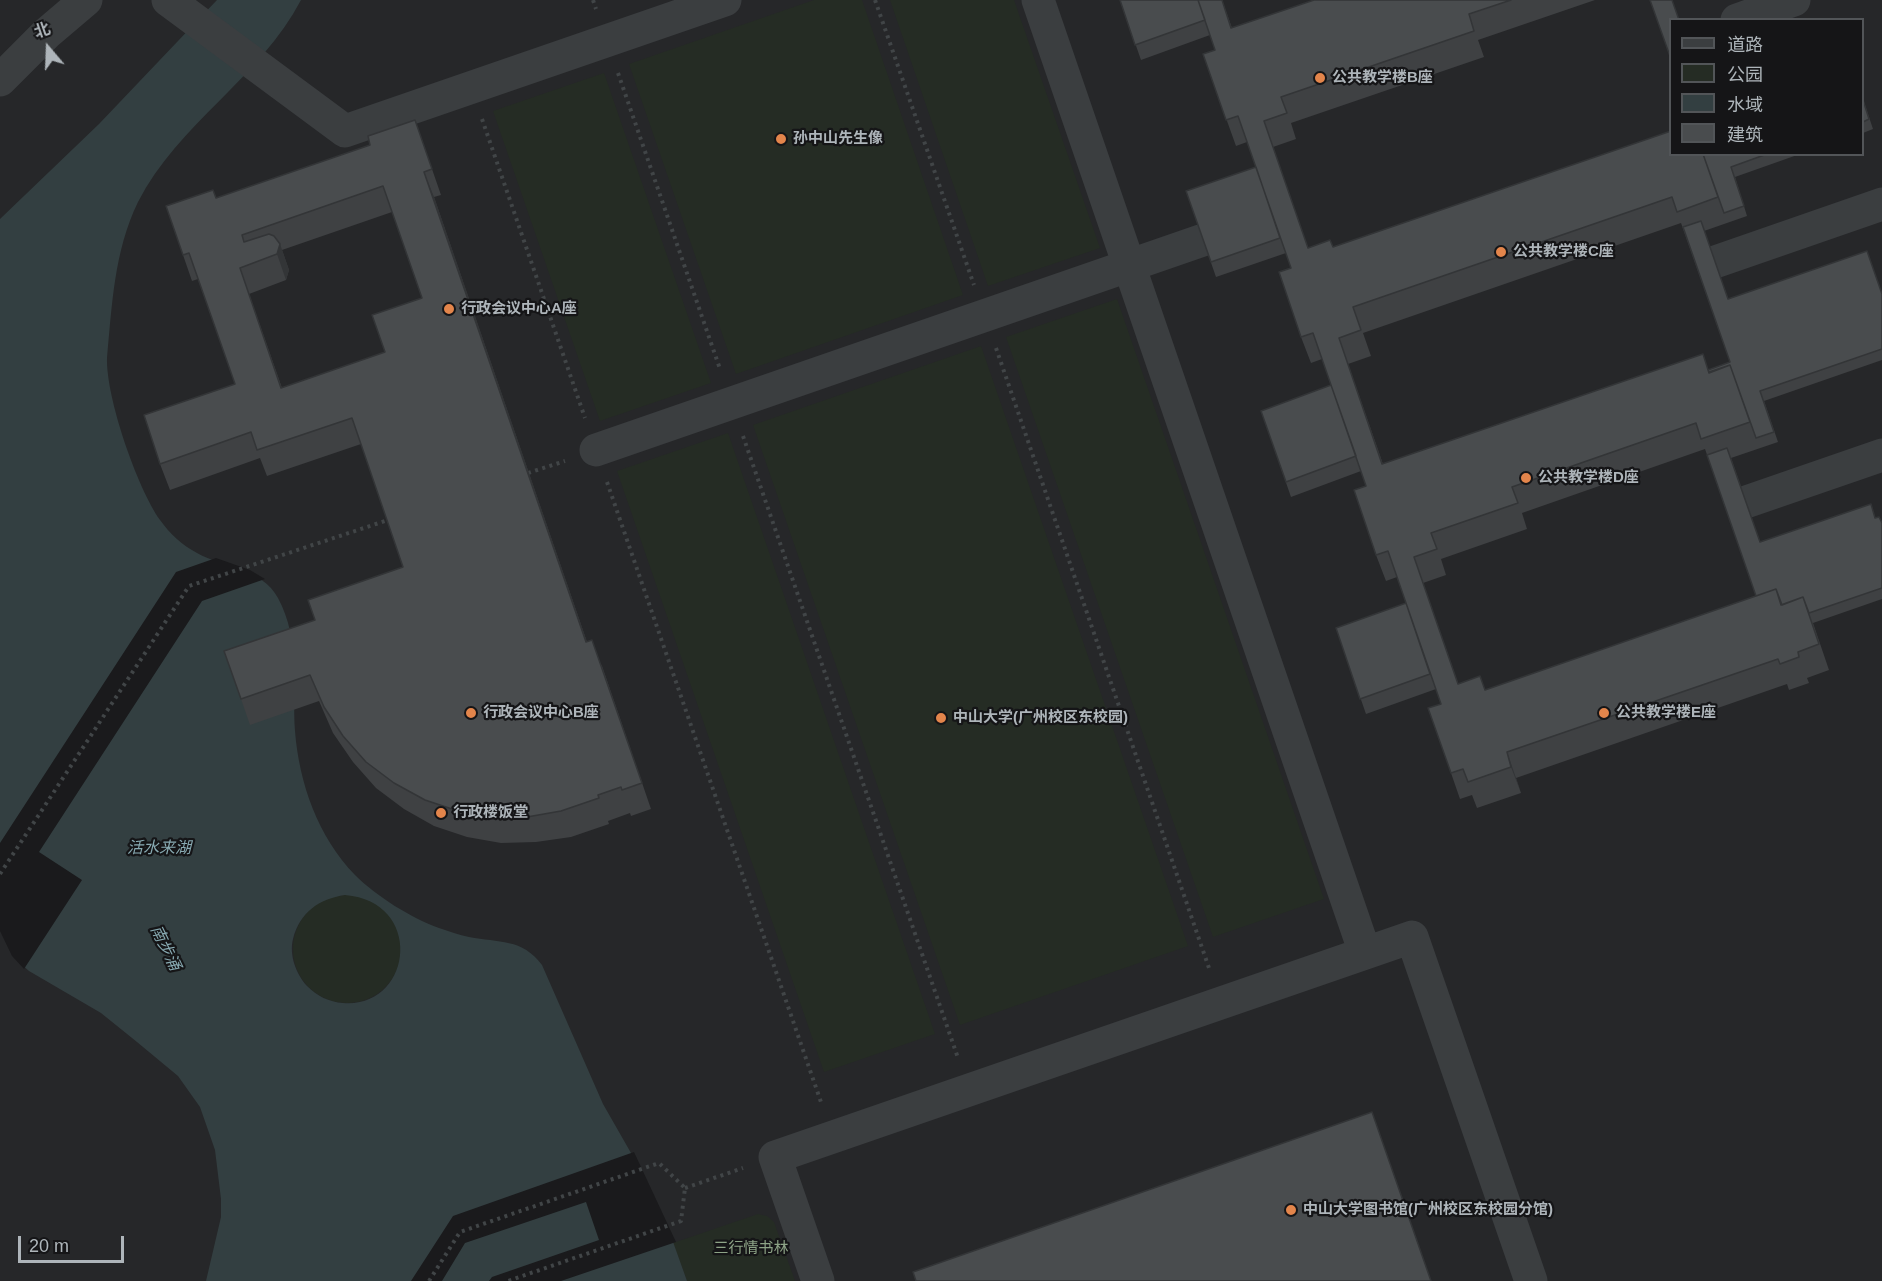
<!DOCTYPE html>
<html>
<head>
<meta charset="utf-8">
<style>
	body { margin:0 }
	#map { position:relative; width:1882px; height:1281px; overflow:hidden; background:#1a1a1c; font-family:Arial,"Noto Sans SC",sans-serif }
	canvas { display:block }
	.legend { position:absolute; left:1669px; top:18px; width:195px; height:138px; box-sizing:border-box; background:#151517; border:2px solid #525558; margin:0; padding:8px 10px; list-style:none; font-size:18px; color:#aeb5ba }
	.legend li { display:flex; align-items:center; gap:12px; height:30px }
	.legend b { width:30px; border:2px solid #525558 }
	.north { position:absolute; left:18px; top:18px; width:60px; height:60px; -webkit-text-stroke:4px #151517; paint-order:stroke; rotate:341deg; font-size:16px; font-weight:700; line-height:24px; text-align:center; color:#aeb5ba }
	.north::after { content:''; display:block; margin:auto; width:21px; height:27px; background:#aeb5ba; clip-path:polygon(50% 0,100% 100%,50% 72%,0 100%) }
	.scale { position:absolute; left:18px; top:1236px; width:106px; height:27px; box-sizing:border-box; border:3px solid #aeb5ba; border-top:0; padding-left:8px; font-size:18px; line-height:21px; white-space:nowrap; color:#aeb5ba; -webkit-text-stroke:4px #151517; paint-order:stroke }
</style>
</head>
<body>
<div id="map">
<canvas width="1882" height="1281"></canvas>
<ul class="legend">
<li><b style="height:8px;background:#3b3e40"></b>道路</li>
<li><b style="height:16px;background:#252c24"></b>公园</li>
<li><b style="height:16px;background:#333f41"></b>水域</li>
<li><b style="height:16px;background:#494c4e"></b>建筑</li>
</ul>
<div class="north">北</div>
<div class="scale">20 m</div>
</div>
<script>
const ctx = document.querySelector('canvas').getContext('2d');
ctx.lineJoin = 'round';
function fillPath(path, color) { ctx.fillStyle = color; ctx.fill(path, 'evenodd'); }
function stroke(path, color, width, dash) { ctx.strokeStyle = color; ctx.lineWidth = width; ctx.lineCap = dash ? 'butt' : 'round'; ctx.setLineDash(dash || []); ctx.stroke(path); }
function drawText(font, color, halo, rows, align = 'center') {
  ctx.font = font + ' Arial,"Noto Sans SC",sans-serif'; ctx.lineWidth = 4.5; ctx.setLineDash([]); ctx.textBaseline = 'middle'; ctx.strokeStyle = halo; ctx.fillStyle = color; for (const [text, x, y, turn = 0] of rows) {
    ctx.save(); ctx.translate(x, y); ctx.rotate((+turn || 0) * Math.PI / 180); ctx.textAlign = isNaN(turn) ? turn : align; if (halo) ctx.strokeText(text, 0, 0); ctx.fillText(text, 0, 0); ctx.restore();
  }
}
fillPath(new Path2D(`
	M0,0h1882v1281h-1882zM1670,20h192v134h-192z`), '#262729');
fillPath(new Path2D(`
	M814,0h48l101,295 -227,79 -107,-310z
	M890,0h124l86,248 -112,38z
	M604,73l107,310 -111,38 -107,-310z
	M1117,299l207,600 -111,38 -207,-600z
	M981,346l207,600 -228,79 -207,-600z
	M728,433l207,601 -111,38 -207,-601z
	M293 949a54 54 0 1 1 108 0a54 54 0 1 1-108 0Z
	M758,1214l9,2 7,6 21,59h-108l-14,-38z`), '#252c24');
fillPath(new Path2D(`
	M217,0h84c-40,77 -123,124 -163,202 -24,49 -26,104 -31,156 -1,40 30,129 53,162 10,14 22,25 37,33 27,15 65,15 81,45 23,43 14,87 17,133 4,52 23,106 60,144 21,21 56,43 84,53 10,3 20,7 30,9 30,6 53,1 73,28l61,139 32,56 37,79 15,42h-481l15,-64v-18l-6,-49 -15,-43 -22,-31 -41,-34 -36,-29 -72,-42 -9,-8 -20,-40v-704l99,-95zM345,895c81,7 67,114 -2,108 -14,-1 -26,-7 -36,-17 -11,-12 -18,-31 -14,-47 7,-27 26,-40 52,-44z`), '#333f41');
fillPath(new Path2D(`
	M216,558l34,12 15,9 -63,22 -163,251 43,28 -58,89 -12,-13 -12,-25v-88l176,-271z
	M634,1152l42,90 -115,39h-72l3,-4 107,-37 -13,-38 -121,41 -23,38h-31l42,-65z`), '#1a1a1c');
stroke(new Path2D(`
	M593,0l3,9
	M875,0l99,285
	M618,73l102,296
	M482,119l103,299
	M996,348l214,623
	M743,436l215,622
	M528,473l37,-12
	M607,482l215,623
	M0,874l189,-288 199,-66
	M685,1188l58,-20
	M429,1281l31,-49 199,-69 26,25 -4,33 -173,60`), '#414547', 4, [3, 4.5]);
stroke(new Path2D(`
	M168,0l177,131 380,-131
	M1038,0l327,953
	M1737,20l57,-20
	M0,80l46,-46 40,-34
	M1715,262l167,-58
	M596,450l607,-210
	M1746,502l136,-47
	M818,1281l-43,-124 637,-220 119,344`), '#3b3e40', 33);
fillPath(new Path2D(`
	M1120,0h102l10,28 82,-28h281l-117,40 6,17 -193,66 5,16 -23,8 35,101 25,-1 338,-93h129l-65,23 12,39 -43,15 24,68 154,-5v66l-118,41 14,41 -47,16 29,84 116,-24 6,5v76l-69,24 16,47 -22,8 2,5 -20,7 -2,-6 -271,94 5,15 -44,15 -5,-13 -12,4 -9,-26 -10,-69 -5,-15 -70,25 -30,-86 70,-25 -9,-26 -11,4 -10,-26 -10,-69 -5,-15 -70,26 -30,-86 70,-26 -9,-26 -11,4 -10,-26 -10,-69 -5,-15 -70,24 -30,-86 70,-24 -9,-25 -11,4 -33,-92 12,-4 -5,-15 -69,25zM1681,223l49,139 -22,8 -325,94 -35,-100 23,-8 -8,-23zM1705,449l51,147 -270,94 -28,-7 -35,-100 23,-8 -5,-16 86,-30 -5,-16z
	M1863,99l10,30 -10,4z
	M370,145l54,1 17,49 -7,2 153,445 15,24 49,143 -20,7 -1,-3 -22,8 1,3 -38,13 -35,5 -35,1 -34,-6 -33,-11 -30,-17 -28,-21 -23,-26 -20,-29 -14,-32 -69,24 -9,-26 74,-79 88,-53 -42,-123 -94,32 -7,-18 -90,32 -10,-26 75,-80 -37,-105 -6,2 -9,-26 33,-57zM392,212l30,86 -37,54 -103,36 -33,-94 37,-14 3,-10 -7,-20z`), '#3f4143');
fillPath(new Path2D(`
	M424,172l10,25 162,471 -10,-26z
	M280,244l9,26 -3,10 -9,-26z
	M1507,752l9,26 5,15 -10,-26z`), '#333537');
const building = new Path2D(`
	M1120,0h78l7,20 -70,25z
	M1198,0h24l9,28 83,-28h197l-42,14 5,17 -193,66 6,16 -23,8 44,127 22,-8 3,7 338,-116v23h32l15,43 -41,15 -5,-15 -319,110 8,23 -22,8 43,126 321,-110 6,19 21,-8 20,57 -49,17 -5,-16 -184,64 6,16 -87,30 6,16 -23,8 44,127 22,-8 5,14 291,-101 5,16 22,-8 16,47 -21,8 1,5 -19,7 -2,-5 -271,93 4,15 -43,15 -5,-13 -12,4 -23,-65 13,-4 -53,-153 -12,4 -22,-65 12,-4 -53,-153 -12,4 -22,-65 12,-4 -53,-152 -12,4 -23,-66 12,-4z
	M1650,0h22l7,20h-8v39z
	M1863,100l6,19 -6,3z
	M415,120l17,49 -8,3 162,470 6,-2 50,143 -20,7 -1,-3 -23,8 1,3 -38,13 -34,6h-35l-34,-6 -33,-11 -31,-17 -28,-21 -23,-26 -19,-29 -14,-32 -69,24 -17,-48 91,-31 -7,-20 95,-33 -51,-149 -95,32 -6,-18 -91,32 -16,-49 91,-31 -46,-131 -6,2 -17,-49 47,-16 3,8 154,-53 -2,-9zM383,186l39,112 -50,17 13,37 -104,36 -41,-120 37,-14 3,-10 -6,-8 -5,-2 -25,8 -2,-7z
	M1703,154h64l-36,13 13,39 -20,7z
	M1256,167l24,71 -69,24 -25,-71z
	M1701,221l27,78 139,-48 15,43v55l-122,42 14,41 -18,6 -26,-73 -21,7 -1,-2 22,-8 -47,-135z
	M1331,385l25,71 -70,26 -25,-71z
	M1727,448l33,94 111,-38 4,14 4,-1 3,6v65l-73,25 -6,-16 -21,8 -6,-16 -20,7 -49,-141z
	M1406,603l24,71 -70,25 -24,-71z
	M1372,1112l59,169h-515l-3,-9z`);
fillPath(building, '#494c4e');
stroke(building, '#333537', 1.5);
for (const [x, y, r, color] of [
	[1320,78,6,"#e3854b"],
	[781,139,6,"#e3854b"],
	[1501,252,6,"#e3854b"],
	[449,309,6,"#e3854b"],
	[1526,478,6,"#e3854b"],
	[471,713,6,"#e3854b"],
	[1604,713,6,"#e3854b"],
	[941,718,6,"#e3854b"],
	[441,813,6,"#e3854b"],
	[1291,1210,6,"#e3854b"]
]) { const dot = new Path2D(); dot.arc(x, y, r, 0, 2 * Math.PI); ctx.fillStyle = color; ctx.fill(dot); stroke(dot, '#151517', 2); }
drawText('bold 15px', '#aeb5ba', '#151517', [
	["公共教学楼B座",1332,78],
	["孙中山先生像",793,139],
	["公共教学楼C座",1513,252],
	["行政会议中心A座",461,309],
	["公共教学楼D座",1538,478],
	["行政会议中心B座",483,713],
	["公共教学楼E座",1616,713],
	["中山大学(广州校区东校园)",953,718],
	["行政楼饭堂",453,813],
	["中山大学图书馆(广州校区东校园分馆)",1303,1210]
], 'left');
drawText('15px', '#8da386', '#151517', [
	["三行情书林",751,1249]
]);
drawText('italic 16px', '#88aab2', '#151517', [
	["活水来湖",159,849],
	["南步涌",165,948,64]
]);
</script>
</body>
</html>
